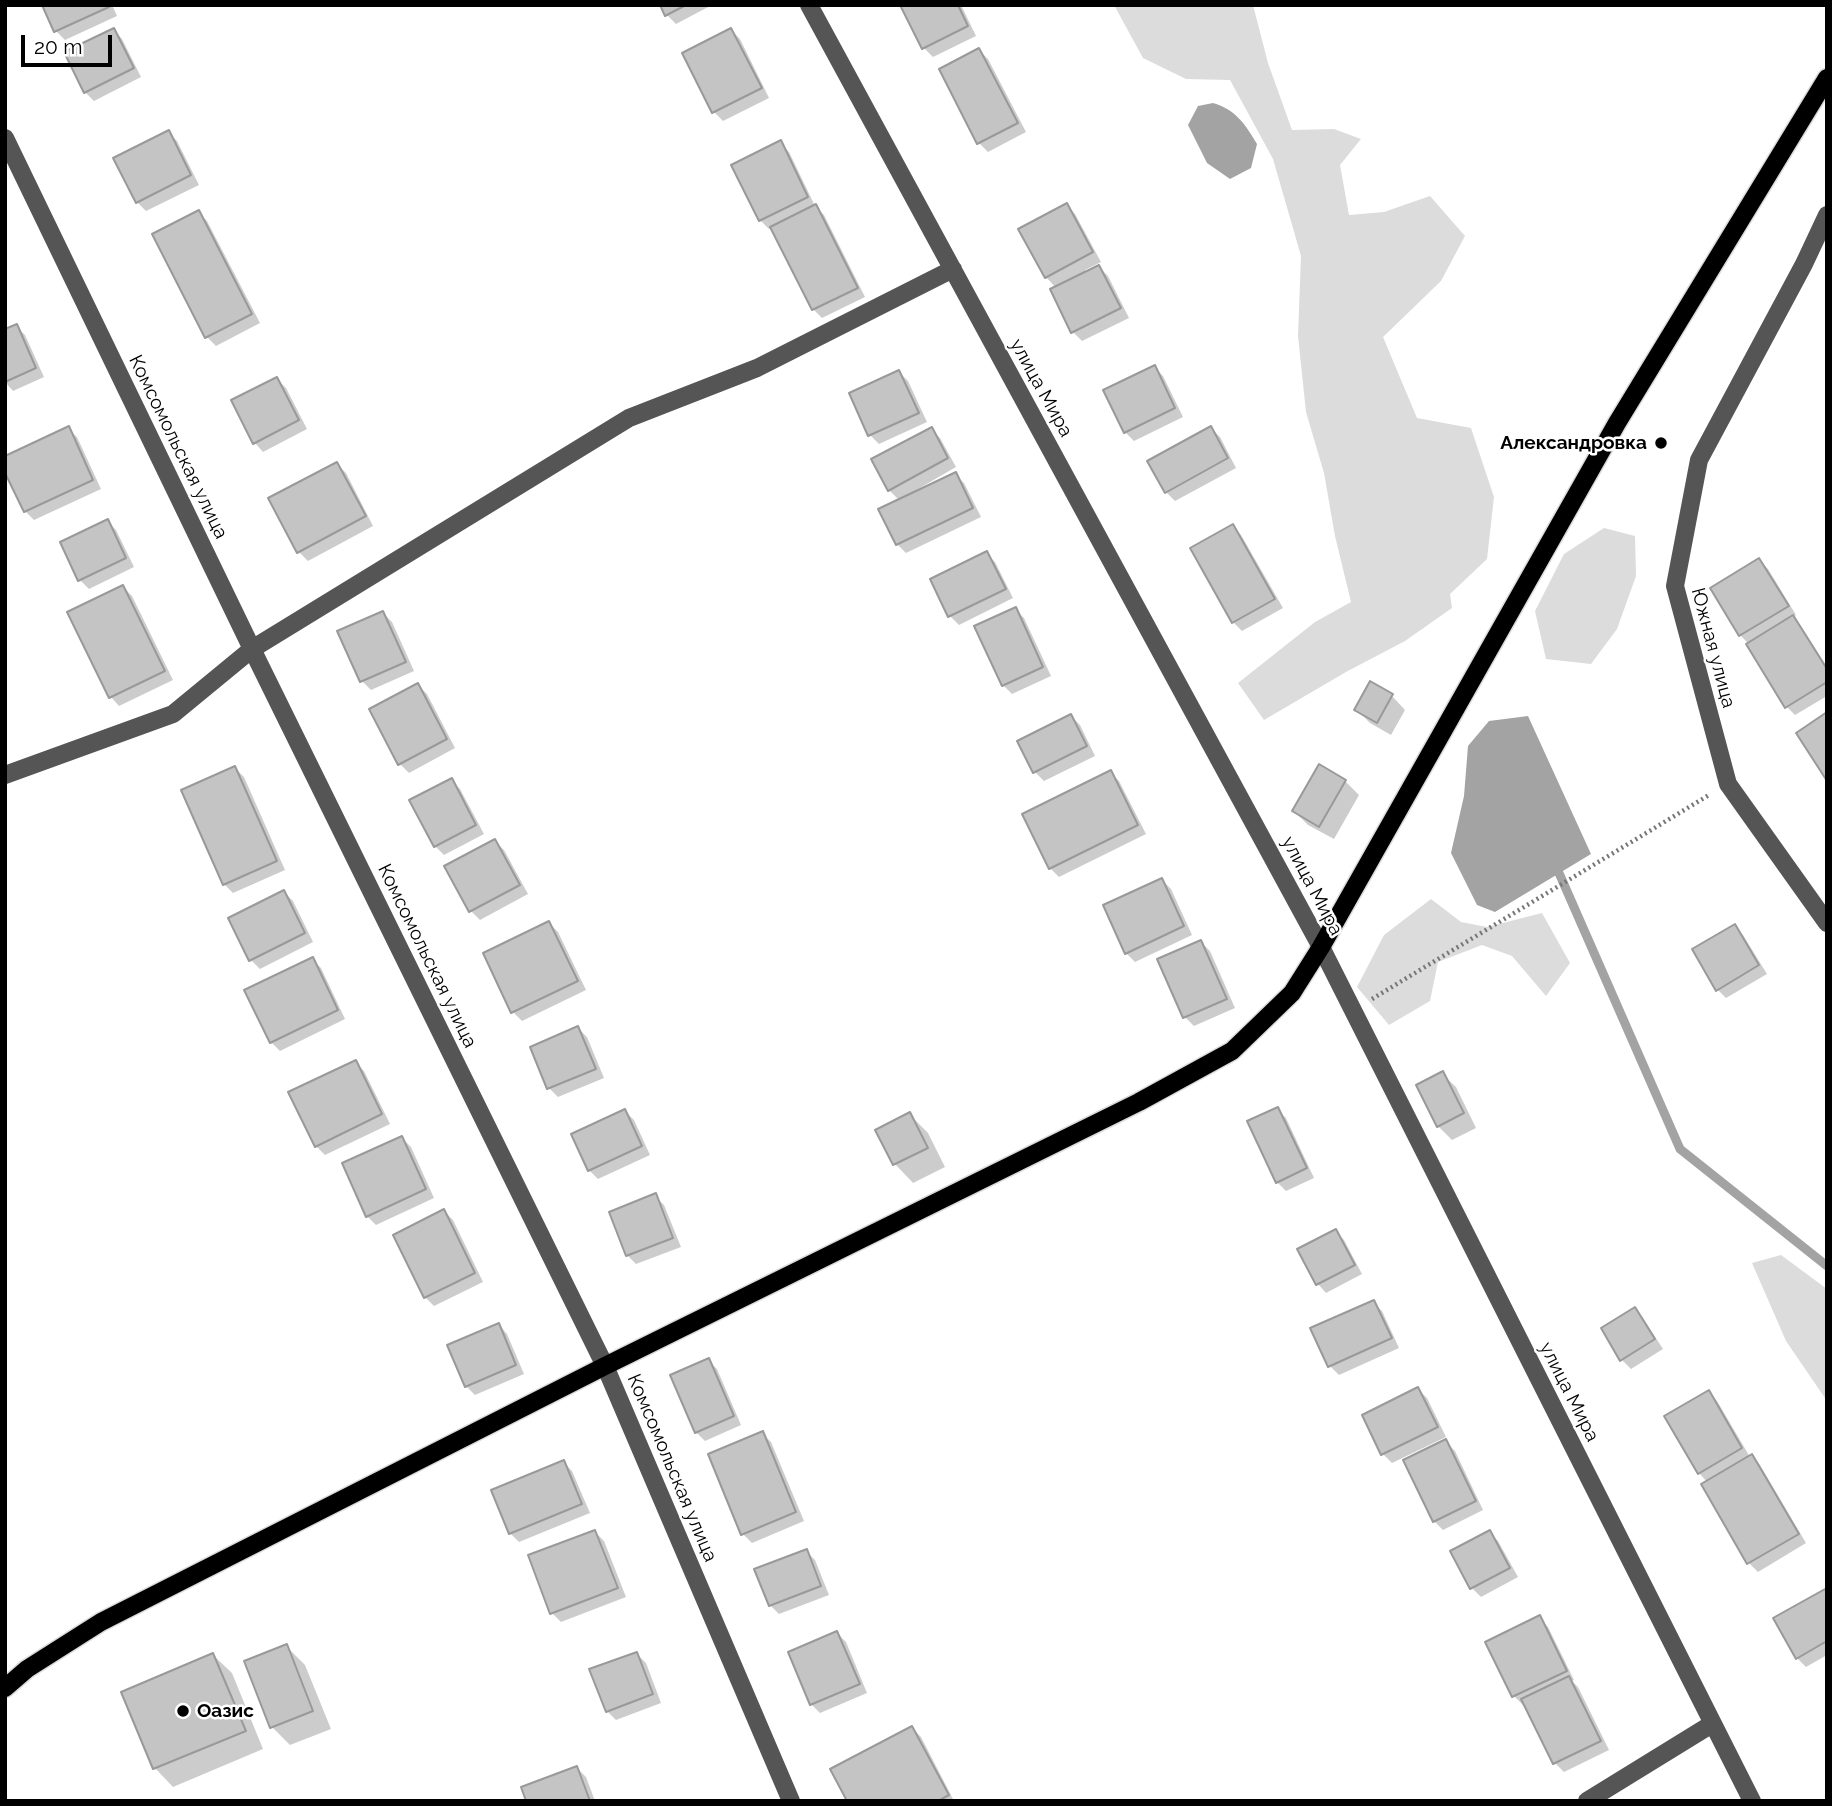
<!DOCTYPE html>
<html>
<head>
<meta charset="utf-8">
<style>
	body { margin:0 }
	#map { position:relative; width:1832px; height:1806px; overflow:hidden; background:#fff; font-family:Raleway,sans-serif }
	canvas { display:block }
	.frame { position:absolute; inset:0; border:7px solid #000; pointer-events:none }
	.scale { position:absolute; left:21px; top:35px; width:91px; height:32px; box-sizing:border-box; border:4px solid #000; border-top:0; padding-left:9px; font-size:21px; line-height:24px; white-space:nowrap; color:#000; -webkit-text-stroke:5px #fff; paint-order:stroke }
</style>
</head>
<body>
<div id="map">
<canvas width="1832" height="1806"></canvas>
<div class="frame"></div>
<div class="scale">20 m</div>
</div>
<script>
const ctx = document.querySelector('canvas').getContext('2d');
ctx.lineJoin = 'round';
function fillPath(path, color) { ctx.fillStyle = color; ctx.fill(path, 'evenodd'); }
function stroke(path, color, width, dash) { ctx.strokeStyle = color; ctx.lineWidth = width; ctx.lineCap = dash ? 'butt' : 'round'; ctx.setLineDash(dash || []); ctx.stroke(path); }
function drawText(font, color, halo, rows, align = 'center') {
  ctx.font = font + ' Raleway,sans-serif'; ctx.lineWidth = 5; ctx.setLineDash([]); ctx.textBaseline = 'middle'; ctx.strokeStyle = halo; ctx.fillStyle = color; for (const [text, x, y, turn = 0] of rows) {
    ctx.save(); ctx.translate(x, y); ctx.rotate((+turn || 0) * Math.PI / 180); ctx.textAlign = isNaN(turn) ? turn : align; if (halo) ctx.strokeText(text, 0, 0); ctx.fillText(text, 0, 0); ctx.restore();
  }
}
fillPath(new Path2D(`
	M1114,5h139l15,58 24,67 42,-1 27,10 -21,26 9,50 35,-3 46,-16 35,40 -24,45 -58,56 34,81 54,10 23,69 -7,62 -37,35 2,14 -47,33 -59,31 -82,48 -26,-37 77,-61 36,-20 -16,-66 -11,-63 -18,-61 -8,-76 3,-80 -28,-97 -43,-79 -44,-1 -43,-21z
	M1604,528l31,8 1,40 -19,53 -26,35 -45,-5 -11,-48 29,-57z
	M1431,899l30,23 26,5 55,-14 28,50 -24,33 -34,-40 -30,-11 -44,17 -8,39 -41,24 -32,-38 27,-52z
	M1781,1255l46,34v112l-41,-60 -34,-78z`), '#dcdcdc');
fillPath(new Path2D(`
	M1213,103c22,6 33,22 44,41l-6,24 -21,11 -23,-16 -19,-38 10,-19z
	M1528,716l63,138 -96,58 -18,-7 -26,-52 13,-57 4,-50 21,-25z`), '#a3a3a3');
fillPath(new Path2D(`
	M44,5h68l5,11 -52,24 -9,-9z
	M662,5h50l-36,19 -9,-9z
	M902,5h59l15,31 -43,21 -9,-9z
	M114,30l8,9 19,38 -47,24 -9,-9z
	M731,30l9,9 29,59 -46,23 -9,-9 -30,-58z
	M979,50l9,9 38,73 -38,20 -9,-9z
	M168,132l9,9 22,44 -53,26 -9,-9z
	M780,143l9,9 26,54 9,9 41,82 -43,21 -9,-9 -41,-81 -3,1 -9,-9z
	M1066,205l9,9 26,48 -16,8 1,3 13,-6 9,9 21,42 -47,23 -9,-9 -17,-44 -10,-11z
	M198,212l9,9 53,102 -44,23 -9,-9z
	M16,326l9,9 19,42 -31,14 -8,-9v-51z
	M1154,367l9,9 20,41 -49,24 -9,-9z
	M899,372l9,9 19,41 -48,22 -9,-9 -19,-41z
	M277,379l9,9 21,41 -44,23 -8,-9z
	M1211,428l9,9 16,31 -61,33 -9,-9 -17,-31z
	M68,429l9,8 24,52 -67,31 -9,-9z
	M931,429l9,9 16,29 -57,33 -10,-10z
	M337,464l9,9 27,53 -65,35 -9,-9z
	M955,474l9,9 17,34 -75,36 -9,-9z
	M107,521l9,9 18,37 -45,22 -9,-9z
	M1232,526l9,9 42,73 -41,23 -9,-9z
	M986,553l9,9 18,36 -54,27 -9,-9z
	M1759,560l9,9 28,46 -3,2 8,9 26,41v29l-32,19 -9,-9 -37,-62 -9,-9z
	M123,587l9,9 41,84 -54,26 -8,-9 -41,-84z
	M1015,609l9,9 27,58 -39,18 -9,-9z
	M383,613l9,9 22,49 -43,19 -9,-9 -22,-49z
	M418,685l9,9 28,54 -46,25 -9,-9z
	M1392,696l13,14 -14,25 -21,-12 -13,-13z
	M1071,716l9,9 15,31 -51,25 -9,-9z
	M235,768l9,9 41,93 -52,23 -9,-9z
	M1110,772l9,9 27,53 -87,43 -9,-9z
	M451,780l9,9 24,45 -40,21 -9,-9z
	M1345,781l14,14 -25,44 -26,-14 -14,-14z
	M495,841l9,9 24,44 -48,26 -9,-9 -24,-44z
	M1162,880l9,9 21,46 -57,27 -9,-9z
	M284,892l9,9 20,41 -53,27 -9,-9z
	M549,923l9,9 28,58 -64,31 -9,-9z
	M1734,926l9,9 24,39 -41,24 -8,-8z
	M1201,942l9,9 25,57 -41,18 -9,-9z
	M312,959l9,9 24,51 -65,32 -9,-9z
	M578,1028l9,9 17,41 -46,19 -9,-9 -17,-40z
	M355,1062l9,9 26,53 -65,31 -9,-9z
	M1442,1074l14,13 20,41 -24,12 -14,-14z
	M1277,1109l9,9 28,60 -28,13 -9,-9z
	M625,1111l9,9 16,35 -52,24 -9,-9z
	M909,1114l19,19 17,34 -32,16 -18,-19 -18,-34z
	M402,1138l9,9 23,51 -58,27 -9,-9z
	M655,1196l9,9 17,42 -45,17 -9,-9z
	M444,1211l9,9 30,62 -49,24 -9,-9z
	M1335,1231l9,9 18,34 -36,19 -8,-9 -19,-34z
	M1373,1302l9,9 17,37 -60,27 -9,-9 -17,-37z
	M1635,1309l8,9 20,31 -32,20 -9,-9z
	M499,1325l8,9 17,40 -49,21 -9,-9z
	M708,1360l9,9 24,56 -36,16 -9,-9z
	M1418,1389l9,9 19,39 -54,26 -9,-9z
	M1708,1393l9,8 33,56 2,-1 8,9 46,78 -48,29 -9,-9 -42,-81 -8,-9z
	M762,1433l9,9 33,79 -52,22 -9,-9z
	M1446,1442l9,9 28,59 -40,20 -9,-9z
	M563,1462l9,9 18,42 -71,29 -9,-9z
	M595,1532l9,9 22,56 -65,25 -9,-9z
	M1489,1532l9,9 20,36 -37,20 -9,-9z
	M806,1551l9,9 14,35 -50,19 -9,-9z
	M1827,1594v61l-21,12 -9,-9z
	M1539,1618l9,9 26,53 -2,1 6,6 31,63 -45,22 -9,-9 -29,-59 -3,1 -9,-9 -26,-53z
	M837,1633l9,9 21,51 -47,20 -9,-9z
	M286,1646l19,19 26,64 -41,16 -18,-18z
	M637,1654l9,9 15,40 -45,17 -9,-9z
	M213,1655l19,18 31,76 -90,38 -18,-19z
	M912,1728l9,9 33,64h-105z
	M577,1768l9,9 9,24h-67z`), '#0003');
stroke(new Path2D(`
	M1559,873l121,276 147,117`), '#a3a3a3', 9);
const building = new Path2D(`
	M42,5h66l1,2 -55,25z
	M660,5h26l-21,11z
	M900,5h58l10,21 -46,23z
	M114,28l20,40 -50,25 -20,-41z
	M731,28l31,60 -50,25 -30,-60z
	M979,48l39,75 -41,21 -38,-75z
	M169,130l22,45 -55,28 -23,-45z
	M781,140l27,57 -49,24 -28,-56z
	M1067,203l26,49 -48,26 -27,-49z
	M816,204l42,84 -46,22 -42,-83z
	M199,210l53,104 -47,24 -53,-104z
	M1099,265l22,43 -50,25 -21,-44z
	M17,324l19,44 -31,14v-53z
	M1155,365l20,43 -51,25 -21,-43z
	M899,370l20,43 -51,23 -19,-43z
	M277,377l22,43 -46,24 -22,-44z
	M69,426l24,54 -69,32 -19,-39v-17z
	M1211,426l17,32 -63,35 -18,-32z
	M932,427l16,31 -60,33 -17,-32z
	M337,462l29,54 -69,37 -29,-55z
	M956,472l17,36 -77,37 -18,-36z
	M108,519l18,39 -48,23 -18,-39z
	M1233,524l42,75 -43,24 -42,-75z
	M987,551l19,38 -58,28 -18,-38z
	M1759,558l30,48 -50,30 -29,-48z
	M123,585l42,86 -56,27 -42,-86z
	M1016,607l27,60 -41,19 -28,-60z
	M383,611l23,51 -46,20 -23,-51z
	M1793,615l34,54v13l-42,26 -39,-64z
	M1370,681l23,13 -16,29 -23,-13z
	M418,683l29,56 -49,26 -29,-56z
	M1827,712v69l-31,-48z
	M1071,714l16,32 -54,27 -16,-32z
	M1319,764l27,16 -27,47 -27,-16z
	M235,766l42,95 -54,24 -42,-95z
	M1111,770l27,55 -89,44 -27,-55z
	M452,778l24,47 -42,22 -25,-47z
	M495,839l25,46 -51,27 -25,-46z
	M1162,878l22,48 -59,28 -22,-49z
	M284,890l21,43 -56,28 -21,-43z
	M549,921l29,60 -67,32 -28,-60z
	M1735,924l24,41 -43,26 -24,-42z
	M1201,940l26,59 -44,19 -26,-59z
	M313,957l25,53 -68,33 -26,-53z
	M578,1026l18,43 -49,20 -17,-42z
	M356,1060l26,54 -67,33 -27,-55z
	M1443,1071l21,42 -27,14 -21,-42z
	M1278,1107l29,61 -31,15 -29,-62z
	M625,1109l17,37 -54,25 -17,-37z
	M910,1112l18,36 -35,17 -18,-35z
	M402,1136l24,53 -60,28 -24,-54z
	M656,1193l17,45 -47,18 -17,-44z
	M444,1209l31,64 -51,25 -31,-63z
	M1336,1229l19,36 -39,20 -19,-36z
	M1374,1300l18,38 -64,29 -18,-39z
	M1635,1307l20,32 -35,22 -19,-33z
	M499,1323l17,42 -51,22 -18,-42z
	M709,1358l25,58 -39,17 -25,-58z
	M1418,1387l20,40 -57,28 -19,-40z
	M1709,1390l33,58 -44,26 -34,-58z
	M763,1431l33,81 -55,23 -33,-81z
	M1446,1439l30,62 -43,21 -30,-62z
	M1752,1454l47,80 -52,30 -46,-80z
	M564,1460l18,44 -73,30 -18,-44z
	M595,1530l23,58 -68,26 -22,-59z
	M1490,1530l20,38 -40,21 -20,-38z
	M807,1549l14,37 -52,20 -15,-37z
	M1825,1589l2,4v48l-31,18 -23,-41z
	M1540,1615l27,56 -55,26 -27,-55z
	M837,1631l23,53 -50,21 -22,-53z
	M287,1644l26,67 -43,17 -26,-67z
	M637,1652l16,42 -47,18 -17,-43z
	M213,1653l33,78 -93,38 -32,-77z
	M1569,1676l32,65 -48,23 -32,-65z
	M912,1726l37,69 -11,6h-91l-17,-32z
	M577,1766l13,35h-64l-5,-14z`);
fillPath(building, '#c4c4c4');
stroke(building, '#999', 2);
const major = new Path2D(`
	M5,1688l22,-19 74,-47 504,-256 534,-264 93,-51 60,-58 29,-46 296,-524 210,-345`);
stroke(major, '#dbdbdb', 21);
stroke(new Path2D(`
	M1372,999l337,-204`), '#777', 4.5, [2, 3.5]);
stroke(new Path2D(`
	M809,5l512,942 431,854
	M5,138l247,511 353,717 186,435
	M1827,215l-23,49 -105,196 -24,126 53,198 99,139
	M5,775l168,-61 79,-65 377,-231 128,-50 196,-99
	M1587,1801l125,-77`), '#555', 18);
stroke(major, '#000', 18);
for (const [x, y, r, color] of [
	[1661,443,7,"#000"],
	[183,1711,7,"#000"]
]) { const dot = new Path2D(); dot.arc(x, y, r, 0, 2 * Math.PI); ctx.fillStyle = color; ctx.fill(dot); stroke(dot, '#fff', 2.5); }
drawText('19px', '#000', '#fff', [
	["улица Мира",1041,388,61],
	["Комсомольская улица",178,447,64],
	["Южная улица",1713,648,75],
	["улица Мира",1312,886,62],
	["Комсомольская улица",427,956,64],
	["улица Мира",1569,1392,63],
	["Комсомольская улица",672,1468,67]
]);
drawText('bold 19px', '#000', '#fff', [
	["Александровка",1647,443],
	["Оазис",197,1711,"left"]
], 'right');
</script>
</body>
</html>
